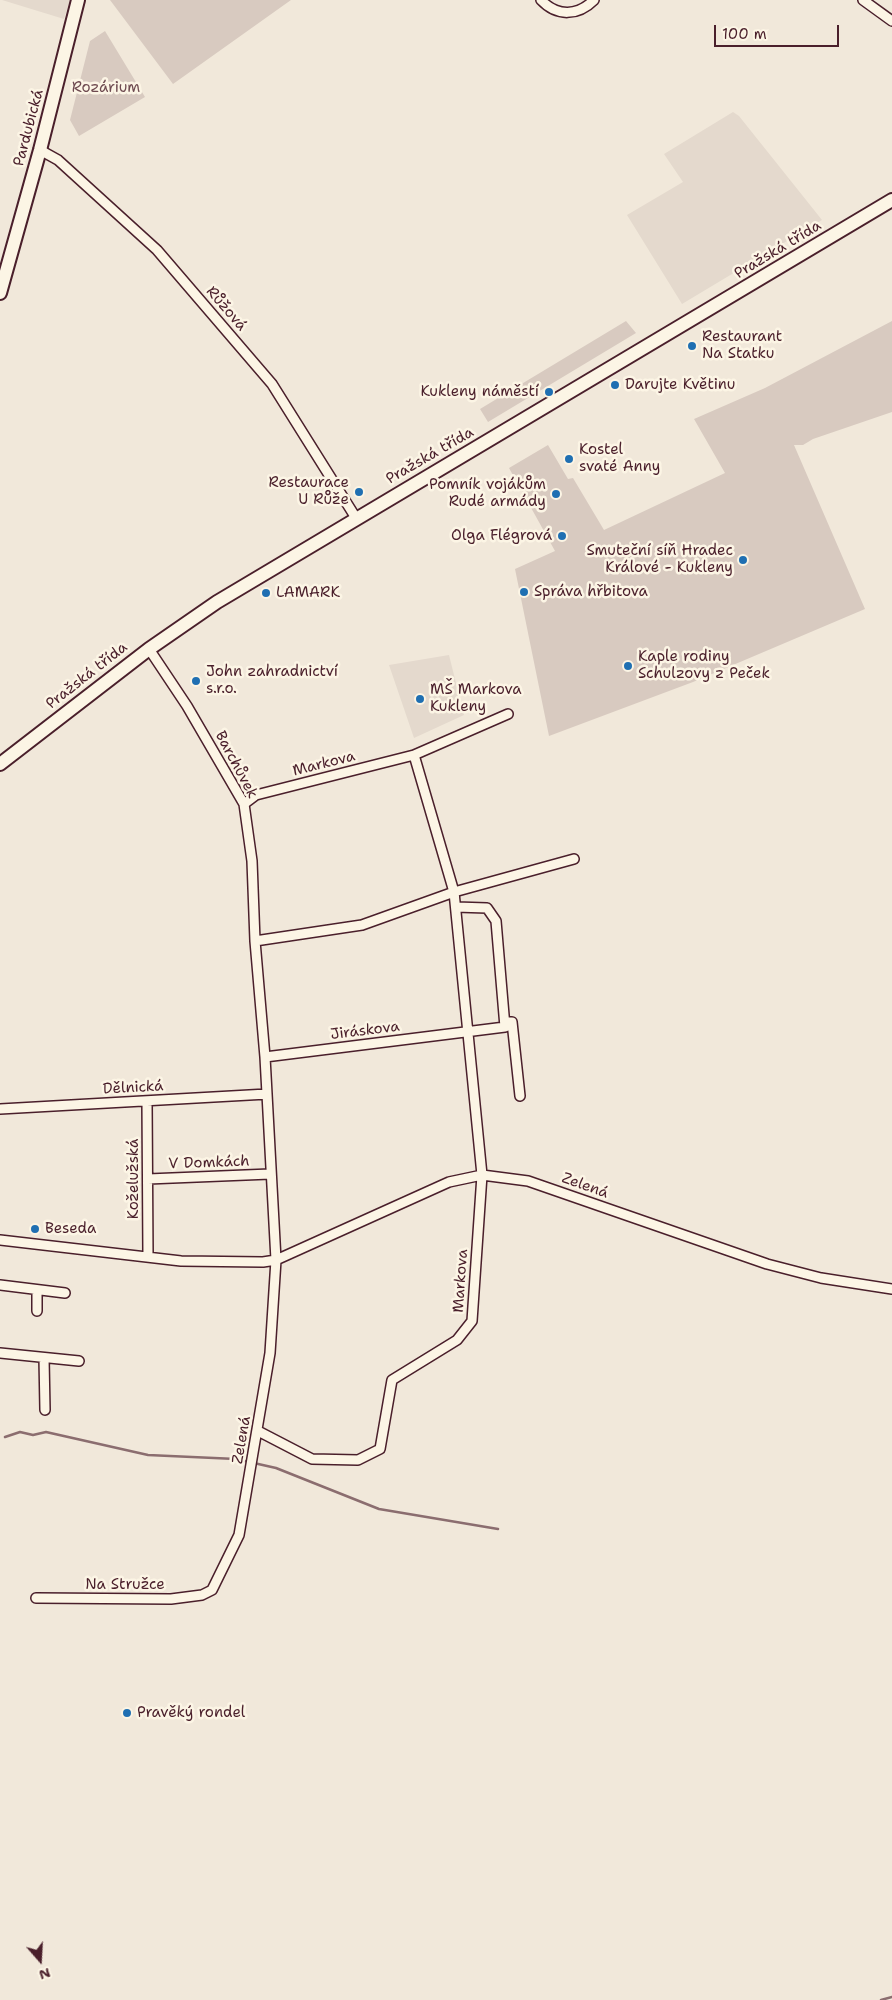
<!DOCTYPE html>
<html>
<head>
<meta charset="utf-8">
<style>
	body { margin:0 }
	#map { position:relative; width:892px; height:2000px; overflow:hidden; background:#f1e8da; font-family:"Shantell Sans",sans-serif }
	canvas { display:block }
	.north { position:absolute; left:15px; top:1935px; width:50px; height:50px; -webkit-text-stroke:4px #fcf5e5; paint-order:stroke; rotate:161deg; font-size:14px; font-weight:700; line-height:20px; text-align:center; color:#4a1f2b }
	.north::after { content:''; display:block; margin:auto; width:18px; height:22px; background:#4a1f2b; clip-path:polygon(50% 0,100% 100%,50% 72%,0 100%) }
	.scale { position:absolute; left:714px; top:25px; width:125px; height:22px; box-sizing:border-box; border:2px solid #4a1f2b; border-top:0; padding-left:6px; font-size:15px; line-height:18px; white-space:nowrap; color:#4a1f2b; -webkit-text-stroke:4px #fcf5e5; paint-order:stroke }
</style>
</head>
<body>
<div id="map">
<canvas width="892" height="2000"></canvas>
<div class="north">N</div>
<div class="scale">100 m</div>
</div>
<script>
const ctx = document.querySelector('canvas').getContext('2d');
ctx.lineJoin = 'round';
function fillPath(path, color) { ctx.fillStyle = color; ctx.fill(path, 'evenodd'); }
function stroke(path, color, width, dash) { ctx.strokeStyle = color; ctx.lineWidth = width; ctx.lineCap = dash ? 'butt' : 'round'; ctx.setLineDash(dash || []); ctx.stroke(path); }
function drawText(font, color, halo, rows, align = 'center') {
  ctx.font = font + ' "Shantell Sans",sans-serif'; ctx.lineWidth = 5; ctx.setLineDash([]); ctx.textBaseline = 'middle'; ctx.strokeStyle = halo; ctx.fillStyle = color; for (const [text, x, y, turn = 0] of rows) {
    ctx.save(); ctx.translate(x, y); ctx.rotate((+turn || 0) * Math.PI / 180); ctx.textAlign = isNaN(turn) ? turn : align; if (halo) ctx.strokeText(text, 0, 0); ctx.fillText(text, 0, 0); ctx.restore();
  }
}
fillPath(new Path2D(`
	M2,0h68l-6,19z
	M733,112l6,4 83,104 -140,84 -55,-89 56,-33 -19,-28z
	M449,655l15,60 -50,23 -25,-73z`), '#e4d9cd');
fillPath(new Path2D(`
	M110,0h181l-118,84z
	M105,31l40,66 -66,39 -9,-16 20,-79z
	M626,321l10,12 -148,89 -8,-13z
	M892,321v91l-79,27 -10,6h-9l71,164 -172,73 -144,54 -34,-167 40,-18 -46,-83 39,-23 20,34 5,-1 31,52 121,-57 -31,-54 71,-31z`), '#d8cac0');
stroke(new Path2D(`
	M5,1437l15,-5 13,3 13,-3 102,23 88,4 40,9 103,41 119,20
	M881,2000l11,-3`), '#8b6d6f', 2.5);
const street = new Path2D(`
	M541,0c16,17 37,16 53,0
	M863,0l29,21
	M40,150l18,10 99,90 115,134 84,134
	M149,649l38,57 57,98 8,57 3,80
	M414,755l94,-41
	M244,804l12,-9 158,-40 40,137 28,283 -10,146 -15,19 -65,40 -12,69 -22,11 -46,-1 -54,-28
	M505,1022h7l8,74
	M265,1057l240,-30 -9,-106 -9,-13 -31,-1
	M147,1101l1,156
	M0,1109l267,-15
	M148,1179l122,-5
	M0,1240l181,21 82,1 13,-2 173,-78 33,-7 46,6 239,83 54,14 71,11
	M0,1285l65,8
	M37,1311v-21
	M0,1353l79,8
	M44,1358l1,52
	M36,1598l135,1 31,-4 10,-5 27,-55 31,-182 6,-93 -11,-203 -10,-116 107,-16 92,-33 120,-33`);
const secondary = new Path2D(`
	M0,293l40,-143 38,-150
	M0,764l149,-115 68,-47 675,-402`);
stroke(street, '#4a1f2b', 12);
stroke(secondary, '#4a1f2b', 16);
stroke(street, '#fcf5e5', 9);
stroke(secondary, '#fcf5e5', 12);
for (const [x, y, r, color] of [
	[692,346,5,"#1f6fb2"],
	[615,385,5,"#1f6fb2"],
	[549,392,5,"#1f6fb2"],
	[569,459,5,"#1f6fb2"],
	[359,492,5,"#1f6fb2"],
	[556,494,5,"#1f6fb2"],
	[562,536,5,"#1f6fb2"],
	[743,560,5,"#1f6fb2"],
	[524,592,5,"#1f6fb2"],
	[266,593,5,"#1f6fb2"],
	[628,666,5,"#1f6fb2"],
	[196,681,5,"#1f6fb2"],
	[420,699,5,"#1f6fb2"],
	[35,1229,5,"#1f6fb2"],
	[127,1713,5,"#1f6fb2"]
]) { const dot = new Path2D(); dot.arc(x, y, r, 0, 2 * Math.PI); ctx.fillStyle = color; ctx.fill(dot); stroke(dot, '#fcf5e5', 2); }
drawText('15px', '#6e4a50', '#fcf5e5', [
	["Rozárium",106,88]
]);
drawText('15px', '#4a1f2b', '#fcf5e5', [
	["Pardubická",29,128,-75],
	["Pražská třída",778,250,-31],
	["Růžová",226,309,49],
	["Pražská třída",430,456,-30],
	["Pražská třída",87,676,-38],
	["Markova",324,764,-14],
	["Barchůvek",236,765,62],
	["Jiráskova",365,1031,-7],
	["Dělnická",133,1088,-3],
	["V Domkách",209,1163,-2],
	["Koželužská",134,1179,-90],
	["Zelená",585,1186,20],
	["Markova",461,1281,-86],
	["Zelená",242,1440,-80],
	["Na Stružce",125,1585]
]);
drawText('15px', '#4a1f2b', '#fcf5e5', [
	["Restaurant",702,337],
	["Na Statku",702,354],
	["Darujte Květinu",625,385],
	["Kukleny náměstí",539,392,"right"],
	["Kostel",579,450],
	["svaté Anny",579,467],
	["Restaurace",349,483,"right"],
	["U Růže",349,500,"right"],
	["Pomník vojákům",546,485,"right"],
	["Rudé armády",546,502,"right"],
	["Olga Flégrová",552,536,"right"],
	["Smuteční síň Hradec",733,551,"right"],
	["Králové - Kukleny",733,568,"right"],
	["Správa hřbitova",534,592],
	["LAMARK",276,593],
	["Kaple rodiny",638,657],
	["Schulzovy z Peček",638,674],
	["John zahradnictví",206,672],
	["s.r.o.",206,689],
	["MŠ Markova",430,690],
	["Kukleny",430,707],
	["Beseda",45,1229],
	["Pravěký rondel",137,1713]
], 'left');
</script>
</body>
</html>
